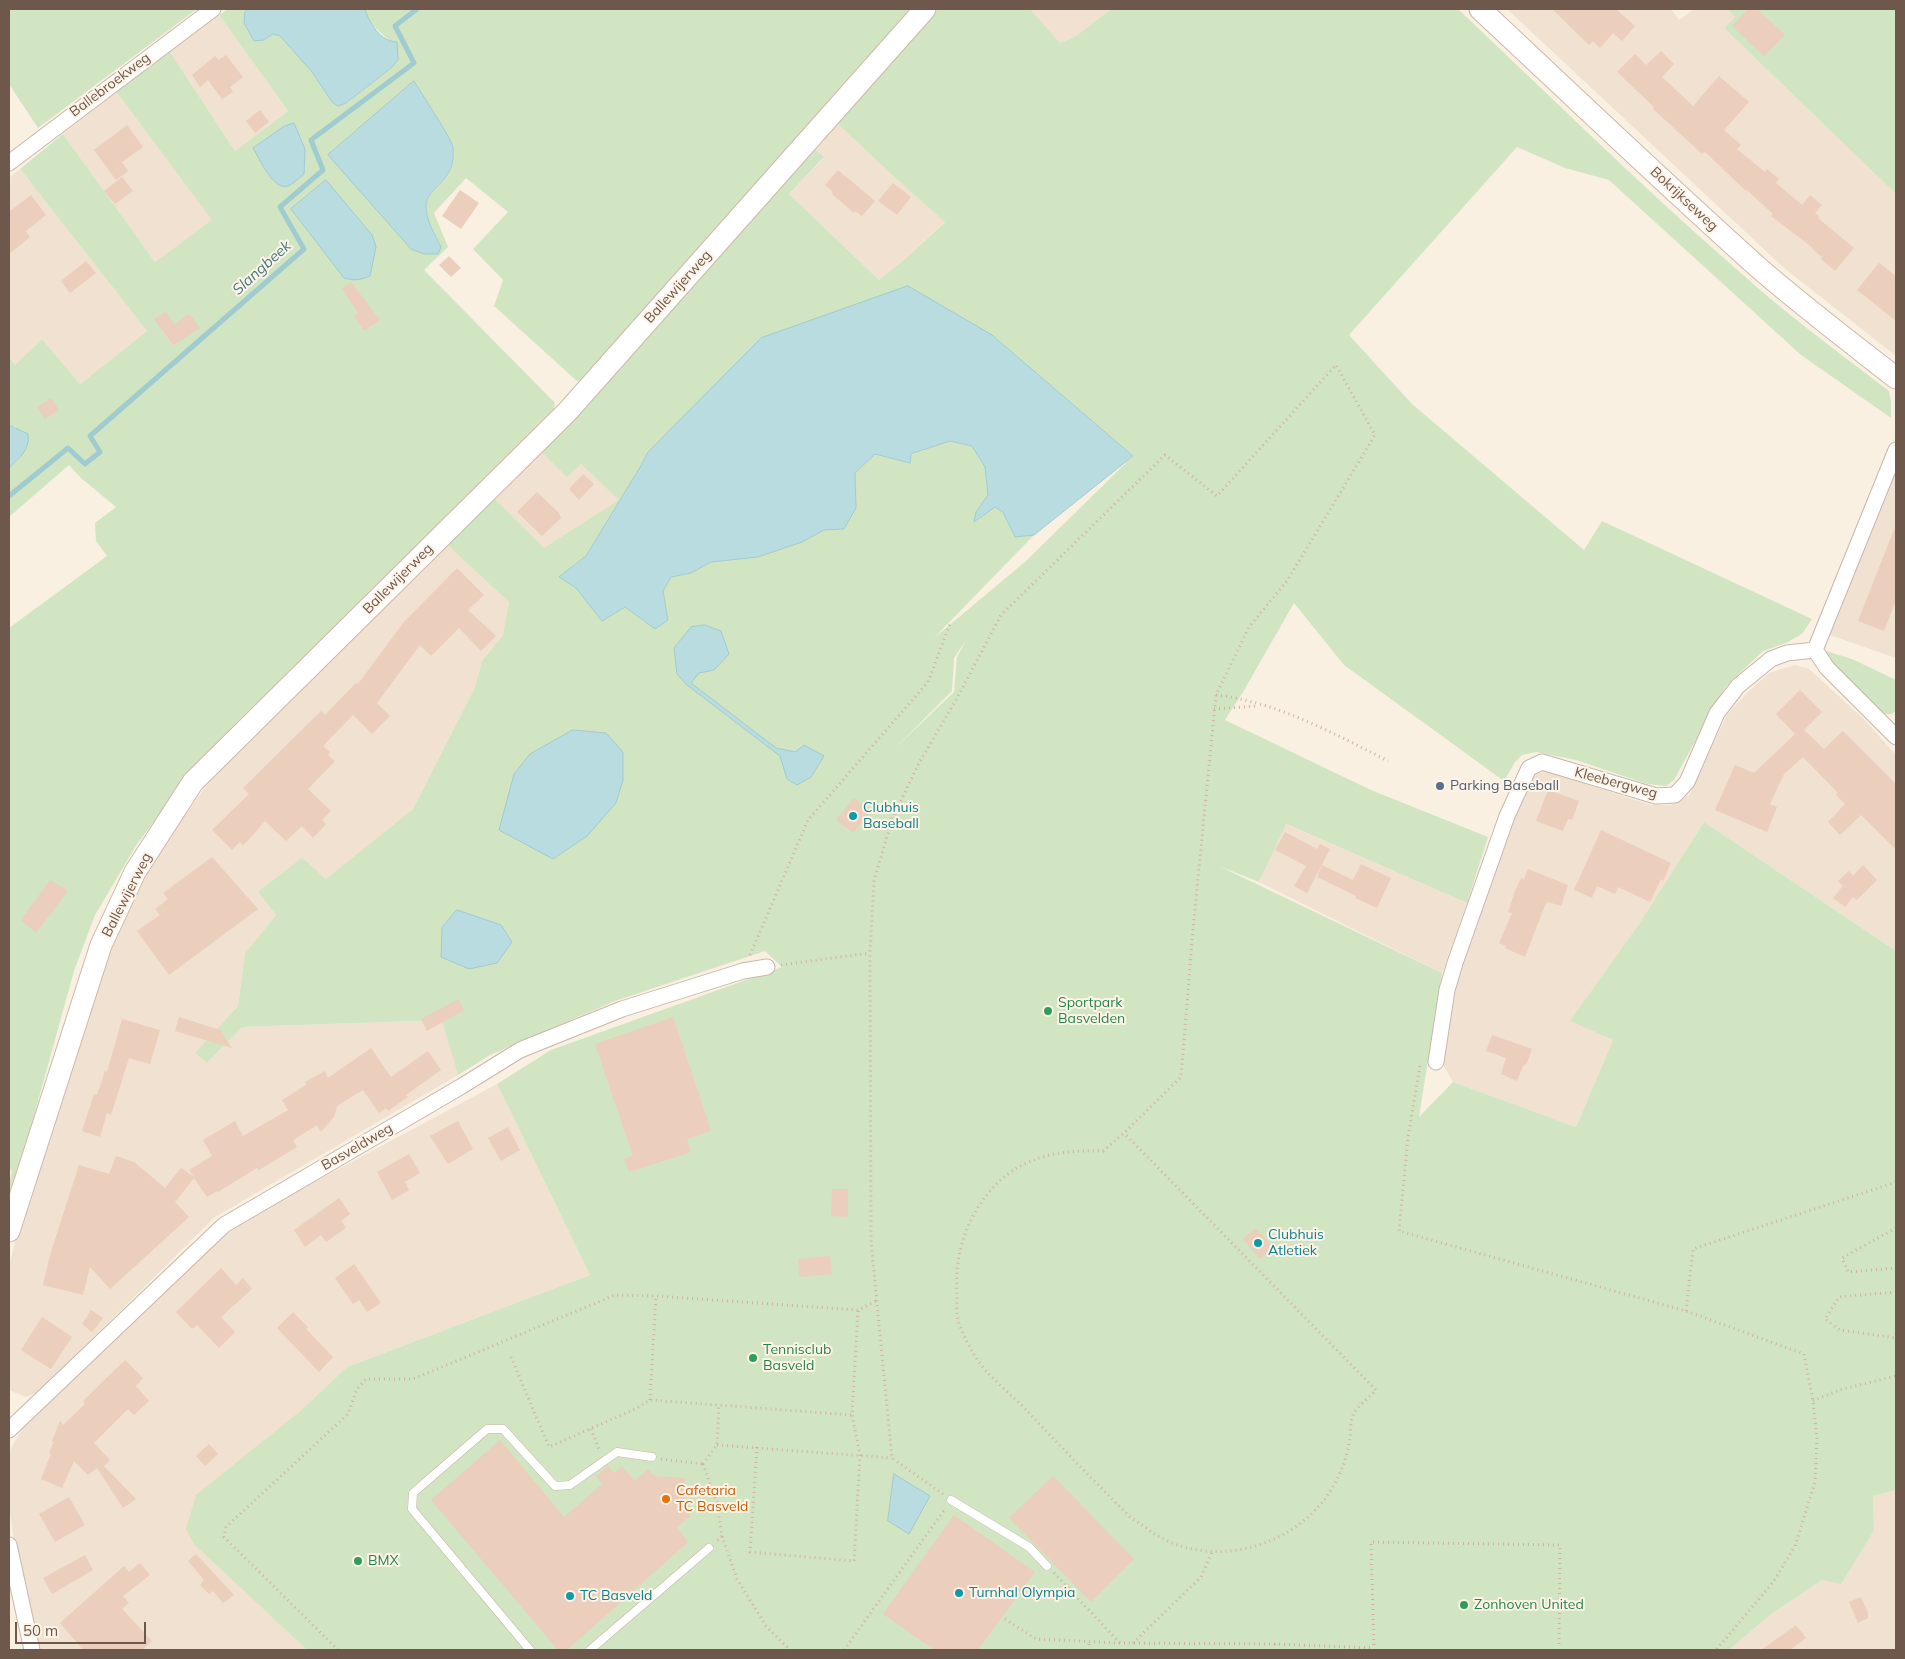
<!DOCTYPE html>
<html>
<head>
<meta charset="utf-8">
<style>
	body { margin:0 }
	#map { position:relative; width:1905px; height:1659px; overflow:hidden; background:#f9f0e2; font-family:Mulish,sans-serif }
	canvas { display:block }
	.frame { position:absolute; inset:0; border:10px solid #6e574b; pointer-events:none }
	.scale { position:absolute; left:15px; top:1622px; width:131px; height:22px; box-sizing:border-box; border:2px solid #6e574b; border-top:0; padding-left:6px; font-size:15px; line-height:18px; white-space:nowrap; color:#6e574b; -webkit-text-stroke:4px #fdf4e7; paint-order:stroke }
</style>
</head>
<body>
<div id="map">
<canvas width="1905" height="1659"></canvas>
<div class="frame"></div>
<div class="scale">50 m</div>
</div>
<script>
const ctx = document.querySelector('canvas').getContext('2d');
ctx.lineJoin = 'round';
function fillPath(path, color) { ctx.fillStyle = color; ctx.fill(path, 'evenodd'); }
function stroke(path, color, width, dash) { ctx.strokeStyle = color; ctx.lineWidth = width; ctx.lineCap = dash ? 'butt' : 'round'; ctx.setLineDash(dash || []); ctx.stroke(path); }
function drawText(font, color, halo, rows, align = 'center') {
  ctx.font = font + ' Mulish,sans-serif'; ctx.lineWidth = 4; ctx.setLineDash([]); ctx.textBaseline = 'middle'; ctx.strokeStyle = halo; ctx.fillStyle = color; for (const [text, x, y, turn = 0] of rows) {
    ctx.save(); ctx.translate(x, y); ctx.rotate((+turn || 0) * Math.PI / 180); ctx.textAlign = isNaN(turn) ? turn : align; if (halo) ctx.strokeText(text, 0, 0); ctx.fillText(text, 0, 0); ctx.restore();
  }
}
fillPath(new Path2D(`
	M1030,9h81l-35,27 -16,7z
	M1507,9h164l8,11 15,-11h34l8,8 -12,11 172,166v162l-113,-89z
	M219,15l69,96 -53,40 -65,-99z
	M116,91l97,129 -58,42 -92,-128z
	M837,123l55,52 53,46 -40,38 -26,21 -90,-86 35,-36 -9,-8z
	M20,169l127,162 -67,53 -38,-45 -27,26 -6,-9v-178z
	M540,450l41,14 39,36 -76,49 -52,-53z
	M1896,471v187l-66,-23z
	M445,543l64,59 -6,33 -21,26 -7,26 -62,122 -87,71 -68,12 18,23 -31,38 -7,53 -43,47 12,10 35,-36 201,-7 15,55 -243,142 -178,176 -11,4 -10,-4 -7,-3v-125l22,-80 80,-250 36,-62 33,-51 39,-53z
	M1795,665l14,4 55,50 32,36v196l-192,-129 -65,102 -68,97 42,19 -37,87 -123,-45 -11,-19 15,-95 31,-86 44,-107 13,-4 106,34h19l9,-3 10,-7 38,-80 21,-23 21,-19z
	M1285,824l182,79 -25,70 -183,-91z
	M497,1084l93,191 -243,92 -49,46 -104,130 113,107h-269l-25,-116 -4,-30v-46l2,-10 15,-25 191,-181 34,-26z
	M1896,1490v160h-167l41,-35 52,-35 52,-50 -1,-34z`), '#f0e1d1');
fillPath(new Path2D(`
	M9,9h188l-159,119 -29,-44z
	M228,9h21l-4,3 19,28 9,-6 7,2 32,36 20,30 6,4 8,-3 45,-35v-26l-22,-20 -4,-13h550l-332,370 -6,2 -83,-75 9,-26 -30,-31 35,-37 -42,-34 -32,35 14,34 -24,23 131,133 -1,6 -243,246 -56,49 -52,53 -66,87 -42,71 -21,56 -65,235v-25l3,-9 -3,-5v-539l98,-72 -11,-15 -1,-18 21,-16 -35,-29 -12,-13 -60,52v-49l11,-10 -4,-31 -7,-2v-69l6,9 27,-26 38,45 67,-53 -127,-162 43,-35 92,128 57,-42 -96,-129 54,-39 65,99 53,-40 -69,-96zM448,137c5,8 6,13 5,22 -2,23 -25,30 -27,47 -1,14 9,28 15,40l-113,-91zM189,313l10,15 -26,18 -10,-14z
	M936,9h94l30,34 16,-7 35,-27h347c92,87 182,176 277,259 49,44 101,83 154,123l2,11v16l-90,-63 -192,-175 -44,-12 -48,-21 -168,188 63,69 172,146 18,-29 210,98 -10,15 -16,9 -23,8 -38,36 -51,93 -8,6 -19,-2 -71,-24 -40,-8 -14,3 -7,7 -11,19 -160,-116 -50,-62 -51,89 -18,28 146,70 117,47 -21,66 -181,-79 -27,58 -40,-16 223,107 -23,144 34,-35 123,45 37,-87 -43,-19 69,-97 65,-102 192,129v539l-23,6 1,34 -33,54 -19,-4 -52,35 -41,35h-1422l-113,-106 -8,-15 10,-34 102,-82 49,-46 243,-92 -93,-191 54,-34 231,-83 -17,-16 -150,50 -125,54 -32,20 -16,-55 -200,7 -35,36 -12,-10 43,-47 7,-53 31,-38 -18,-23 44,-34 24,21 87,-70 62,-122 7,-26 21,-26 6,-33 -64,-59 47,-47 52,52 75,-48 -38,-36 -14,13 -27,-27 275,-300 9,7 -35,37 90,86 26,-21 40,-37 -53,-47 -55,-52zM992,335l141,121 -107,105 -92,77 100,-103 -19,2 -12,-25 -9,-5 -19,15 1,-10 12,-17 -3,-28 -13,-21 -22,-5 -39,14 -1,8 -35,-9 -20,19 1,35 -12,21 -20,1 -23,12 -43,15 -47,5 -20,11 -20,4 -8,14 5,29 -43,-13 -23,13 -26,-32 -16,-11 26,-21 56,-92 6,-12zM966,640l-9,17 -3,35 -60,57 58,-58 2,-33z
	M1728,9h168v185l-172,-166 11,-11z
	M1826,651l26,8 44,21v31l-5,3h-7l-55,-53 -5,-6z`), '#d1e5c2');
const water = new Path2D(`
	M249,9h116c4,14 16,33 32,33l1,18 -7,8 -45,35 -8,3 -6,-4 -20,-30 -32,-36 -7,-2 -9,6 -10,1 -10,-18 1,-11z
	M414,81c7,12 37,57 39,66 4,36 -27,39 -27,60 0,14 9,27 15,40l-3,7h-14l-13,-5 -83,-94z
	M294,123l11,26 -1,25c-5,4 -11,10 -16,12 -15,5 -28,-27 -35,-38l30,-21z
	M326,180l46,55 4,12 -6,29c-10,4 -16,5 -26,2l-53,-69z
	M908,286l84,49 141,121 -99,79 -19,2 -12,-25 -8,-5 -21,15 2,-10 12,-17 -3,-28 -13,-21 -22,-5 -39,13 -1,9 -35,-9 -20,19 1,35 -12,21 -20,1 -22,12 -44,15 -47,5 -20,11 -20,4 -8,14 5,29 -13,9 -30,-22 -23,14 -26,-33 -17,-11 27,-21 56,-92 6,-12 113,-114z
	M9,425l19,9c2,15 -8,24 -19,34z
	M705,625l16,6 8,23 -15,16 -15,3 -8,10 85,65 19,4 9,-7 20,11 -13,21 -14,8 -10,-6 -7,-23 -93,-71 -10,-11 -3,-26 17,-21z
	M573,730l33,3 17,19v28l-7,23 -29,33 -34,23 -54,-29 15,-56 16,-20z
	M457,910l44,15 11,17 -15,21 -28,6 -28,-12 1,-29z
	M894,1474l36,22 -21,38 -21,-13z`);
fillPath(water, '#b9dce0');
stroke(water, '#a0cbd1', 1);
stroke(new Path2D(`
	M9,496l59,-48 17,16 15,-12 -10,-16 214,-187 -24,-42 43,-37 -12,-30 103,-77 -19,-37 22,-17`), '#a0cbd1', 5);
fillPath(new Path2D(`
	M1552,9h64l19,17 -13,15 -9,-8 -13,15 -7,-7 -4,4z
	M1748,9h9l28,26 -21,21 -32,-30z
	M1661,51l13,13 -12,13 31,29 26,-30 30,26 -25,28 17,15 -4,4 28,23 2,-3 12,10 -3,4 26,22 8,-10 12,10 -7,8 4,3 -1,2 36,30 -19,23 -14,-12 1,-2 -10,-8 1,-1 -42,-32 2,-2 -26,-24 -1,1 -41,-39 -3,2 -49,-45 1,-2 -37,-35 18,-18 11,11z
	M226,55l17,22 -13,10 3,5 -11,7 -14,-19 -8,7 -8,-12 23,-19 4,4z
	M260,110l9,12 -14,11 -9,-12z
	M127,125l16,22 -21,15 6,9 -12,9 -22,-30z
	M838,170l37,31 -13,15 -7,-5 -1,2 -22,-19 1,-2 -8,-7z
	M122,177l11,14 -18,13 -11,-13z
	M893,183l18,14 -14,18 -19,-14z
	M460,190l19,13 -18,26 -19,-13z
	M31,195l15,20 -20,16 4,6 -21,17v-42z
	M449,256l12,12 -10,9 -12,-12z
	M86,261l10,12 -26,20 -9,-12z
	M1879,263l17,13v45l-39,-31z
	M351,282l29,38 -16,11 -10,-15 4,-3 -16,-25z
	M166,312l8,12 15,-11 11,15 -27,18 -19,-27z
	M51,398l8,12 -14,9 -8,-12z
	M583,474l11,10 -15,16 -10,-11z
	M537,492l22,21 2,5 -19,18 -25,-24z
	M1895,527l1,73 -12,31 -26,-10z
	M457,568l27,27 -16,15 28,26 -15,15 -22,-23 -28,28 -11,-11 -43,58 13,13 -18,18 -19,-19 -30,31 7,6 -2,3 7,6 -27,28 23,22 -9,9 4,4 -13,14 -11,-12 -16,15 -21,-20 -22,25 -3,-4 -8,8 -20,-20 37,-36 -6,-6 78,-77 4,4 31,-32 2,1 46,-62z
	M1800,690l22,22 -18,18 20,19 19,-18 53,53v66l-35,-35 -21,20 -12,-13 17,-18 -9,-9 2,-2 -35,-36 -19,17 -14,30 7,3 -10,25 -52,-22 20,-45 19,8 41,-39 -19,-20z
	M1548,790l31,11 -7,19 -4,-1 -5,12 -27,-10z
	M854,798l17,14 -18,21 -17,-13z
	M1601,830l70,33 -8,18 -2,-2 -11,23 -32,-15 -3,7 -18,-8 -5,12 -18,-8z
	M1285,832l32,17 3,-5 10,5 -23,44 -13,-7 12,-20 -31,-16z
	M212,857l46,52 -89,66 -32,-44 23,-16 -5,-6 13,-10 -5,-6z
	M1361,864l30,14 -14,30 -22,-10 1,-2 -39,-19 5,-12 31,15z
	M1863,865l14,15 -20,20 -4,-3 -8,10 -12,-9 10,-12 -5,-5 11,-10 4,5z
	M1528,869l40,16 -7,21 -13,-4 -1,1h-1l-21,54 -20,-9 1,-2 -7,-3 13,-30 -4,-1 7,-21 6,-13 3,1z
	M50,880l18,11 -32,42 -15,-13z
	M458,999l6,11 -37,21 -6,-12z
	M179,1017l41,13 12,18 -57,-17z
	M673,1017l38,114 -24,8 4,13 -62,20 -5,-13 9,-3 -38,-112z
	M122,1019l38,11 -10,34 -21,-6 -18,57 -4,-2 -7,24 -18,-6 12,-37 3,1 8,-24 2,1z
	M1492,1035l40,14 -5,14 -4,3 -6,15 -16,-7 5,-16 -20,-7z
	M371,1048l20,29 37,-26 13,19 -35,25 2,2 -20,14 -2,-3 -7,5 -16,-23 -26,16 -3,11 -13,15 -4,-7 -24,15 4,7 -38,23 -2,-2 -39,24 -1,-1 -10,6 -13,-19 -19,24 14,15 -79,72 -20,-22 -7,28 -40,-10 7,-30 29,-90 30,9 7,-18 18,6 31,26 16,-20 13,9 -5,-7 23,-14 -9,-16 32,-19 8,15 45,-26 -6,-10 24,-15 -1,-3 20,-11 3,7z
	M458,1121l15,28 -25,15 -18,-28z
	M508,1127l12,23 -19,11 -13,-23z
	M409,1154l11,19 -15,9 4,8 -17,10 -15,-28z
	M832,1189h16v28l-17,-1z
	M339,1198l11,16 -9,7 5,7 -20,14 -5,-7 -16,12 -11,-17z
	M1256,1228l17,19 -13,12 -17,-20z
	M830,1256l2,18 -33,3 -1,-18z
	M354,1264l27,39 -14,9 -8,-12 -6,4 -18,-26z
	M221,1268l15,17 7,-7 9,11 -31,28 14,15 -16,16 -22,-23 -5,4 -16,-17z
	M91,1310l12,8 -11,14 -10,-8z
	M293,1312l15,15 -2,2 27,28 -14,15 -42,-44z
	M42,1317l30,20 -21,32 -30,-19z
	M125,1360l18,18 -7,8 13,15 -15,14 -6,-6 -34,34 16,17 -6,6 32,33 -13,9 -26,-40 -9,7 -14,-14 -12,27 -21,-9 10,-25 -2,-1 5,-11 -2,-1 8,-20 3,4 22,-21 -2,-3z
	M500,1440l64,77 38,-33 -6,-8 12,-10 6,7 8,-7 13,15 13,-12 6,7 31,2 -2,30 7,8 -13,11 11,15 -121,108h-9l-127,-150z
	M209,1444l9,10 -13,12 -9,-10z
	M1053,1476l81,83 -43,43 -82,-84z
	M69,1497l16,28 -30,17 -16,-28z
	M954,1515l81,57 -57,78h-44l-51,-36z
	M196,1554l38,41 -11,8 -10,-12 -4,3 -9,-9 4,-5 -16,-19z
	M85,1555l8,15 -41,24 -9,-16z
	M140,1563l10,12 -27,21 6,7 -7,6 30,32 -9,9h-60l-23,-27 64,-57 5,6z
	M1861,1597l7,16v5l-10,5 -9,-21z
	M1796,1625l10,13 -16,12h-29z`), '#eccebc');
const lane = new Path2D(`
	M951,1500l78,47 18,19
	M530,1650l-118,-141 1,-16 74,-64h16l52,57 15,-1 47,-33 35,5
	M590,1650l119,-102`);
const street = new Path2D(`
	M9,163l204,-154
	M1815,650l12,18 69,69
	M1436,1062l11,-72 8,-27 52,-147 22,-48 13,-6 114,34 19,-1 12,-13 30,-69 21,-27 33,-27 16,-6 28,-3 81,-200
	M9,1430l215,-205 238,-139 58,-36 102,-41 121,-38 24,-4
	M9,1545l23,105`);
const secondary = new Path2D(`
	M1480,9c93,87 185,175 280,260 44,38 90,73 136,109
	M9,1231l92,-286 34,-73 58,-90 374,-370 358,-403`);
stroke(lane, '#c8b7aa', 9);
stroke(street, '#c8b7aa', 17);
stroke(secondary, '#ceb9aa', 23);
stroke(new Path2D(`
	M1216,695c61,7 117,38 172,66
	M1214,709l44,-3
	M750,955l58,-135 120,-138 23,-61
	M781,965l89,-12
	M1420,1066l-12,71 -9,94 287,80 118,43 9,47 4,38 -2,43 -20,64 -21,35 -58,69
	M1896,1228l-54,30 6,14 48,-4
	M1896,1292l-57,5 -14,22 15,11 56,8
	M1686,1311l7,-62 203,-67
	M511,1357l38,90 88,-39 13,-8 202,15 6,-105
	M650,1400l6,-104
	M1813,1401l26,-11 57,-14
	M591,1429l8,20
	M717,1445l175,13
	M757,1447l-7,105 104,9 6,-106 -8,-40
	M661,1459l42,5
	M703,1464l14,39 5,33 -5,5
	M703,1464l14,-19 2,-40
	M943,1494l-51,-36 -21,-216 -1,-289 4,-72 18,-62 27,-56 37,-63 45,-85 164,-160 52,41 119,-131 39,70 -88,146 -38,46 -33,68 -23,234 -12,148 -57,56 -21,18c-52,-2 -95,9 -124,55 -18,28 -24,57 -22,90 0,7 -1,16 1,23 2,10 10,25 15,34 14,24 39,41 57,61 33,35 66,69 100,103 14,9 27,20 42,26 63,25 140,-7 167,-68 6,-12 9,-25 11,-37 1,-7 0,-16 3,-23 4,-9 17,-18 23,-25l-252,-257
	M722,1536l15,43 29,47 24,24
	M1054,1573l66,70
	M1005,1619l31,20 85,4 154,1 99,4
	M1133,1643l68,-66 11,-25
	M338,1650l-114,-113 2,-10 122,-113 9,-25 9,-10h47l202,-84 41,1 202,14 20,-10
	M844,1650l101,-141
	M1089,1650v-8
	M1275,1650v-6
	M1374,1650l-3,-108 189,3 -1,100`), '#d0b1a0', 3, [1, 4]);
stroke(lane, '#fff', 8);
stroke(street, '#fff', 15);
stroke(secondary, '#fff', 21);
for (const [x, y, r, color] of [
	[1440,786,5,"#5c6f8a"],
	[853,816,5,"#0f9aa8"],
	[1048,1011,5,"#2e9e5b"],
	[1258,1243,5,"#0f9aa8"],
	[753,1358,5,"#2e9e5b"],
	[666,1499,5,"#e8710a"],
	[358,1561,5,"#2e9e5b"],
	[959,1593,5,"#0f9aa8"],
	[570,1596,5,"#0f9aa8"],
	[1464,1605,5,"#2e9e5b"]
]) { const dot = new Path2D(); dot.arc(x, y, r, 0, 2 * Math.PI); ctx.fillStyle = color; ctx.fill(dot); stroke(dot, '#fdf4e7', 2); }
drawText('14px', '#6e574b', '#fdf4e7', [
	["Ballebroekweg",110,85,-37],
	["Bokrijkseweg",1684,199,43],
	["Ballewijerweg",678,287,-48],
	["Ballewijerweg",398,579,-45],
	["Kleebergweg",1616,783,15],
	["Ballewijerweg",127,895,-63],
	["Basveldweg",357,1147,-30]
]);
drawText('14px', '#4e5e75', '#fdf4e7', [
	["Parking Baseball",1450,786]
], 'left');
drawText('14px', '#0d838f', '#fdf4e7', [
	["Clubhuis",863,808],
	["Baseball",863,824],
	["Clubhuis",1268,1235],
	["Atletiek",1268,1251],
	["Turnhal Olympia",969,1593],
	["TC Basveld",580,1596]
], 'left');
drawText('14px', '#27864d', '#fdf4e7', [
	["Sportpark",1058,1003],
	["Basvelden",1058,1019],
	["Tennisclub",763,1350],
	["Basveld",763,1366],
	["BMX",368,1561],
	["Zonhoven United",1474,1605]
], 'left');
drawText('14px', '#c56008', '#fdf4e7', [
	["Cafetaria",676,1491],
	["TC Basveld",676,1507]
], 'left');
drawText('italic 15px', '#477880', '#fdf4e7', [
	["Slangbeek",262,268,-42]
]);
</script>
</body>
</html>
